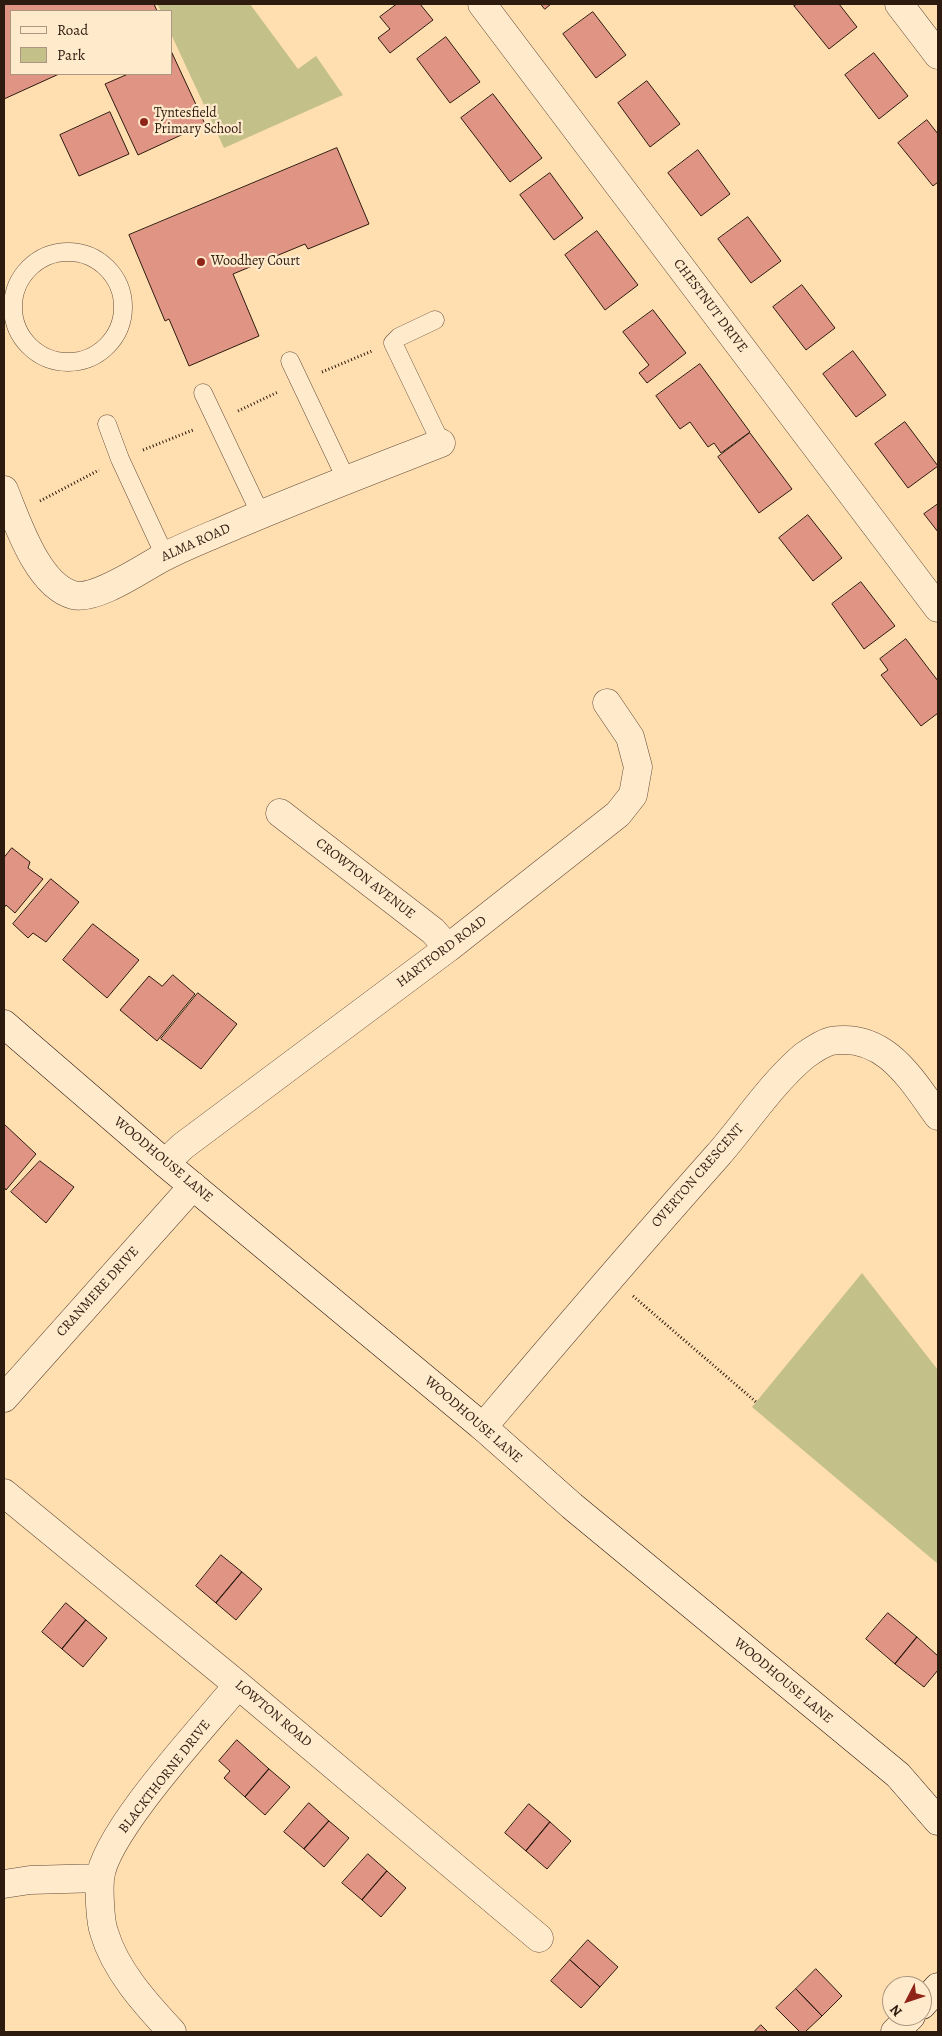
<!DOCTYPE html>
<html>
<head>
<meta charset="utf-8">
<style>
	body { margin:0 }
	#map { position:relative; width:942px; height:2036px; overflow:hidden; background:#ffdeb0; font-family:Alegreya,serif }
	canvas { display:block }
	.frame { position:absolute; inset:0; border:5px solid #2d1b10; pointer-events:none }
	.legend { position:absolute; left:10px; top:10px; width:162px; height:65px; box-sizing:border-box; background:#ffeacc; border:1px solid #ab9781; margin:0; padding:6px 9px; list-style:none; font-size:15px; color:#2d1b10 }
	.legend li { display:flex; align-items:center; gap:10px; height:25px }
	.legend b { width:25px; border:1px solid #ab9781 }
	.north { position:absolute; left:882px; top:1976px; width:50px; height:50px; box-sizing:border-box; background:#ffeacc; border:1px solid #ab9781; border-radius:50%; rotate:229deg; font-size:14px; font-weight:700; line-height:20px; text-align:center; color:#2d1b10 }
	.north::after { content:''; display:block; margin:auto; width:18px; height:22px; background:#8f2418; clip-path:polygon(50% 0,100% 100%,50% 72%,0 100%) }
</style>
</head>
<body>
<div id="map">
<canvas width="942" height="2036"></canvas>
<div class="frame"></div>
<ul class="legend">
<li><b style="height:6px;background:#ffeacc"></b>Road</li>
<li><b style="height:14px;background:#c3c089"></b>Park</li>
</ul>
<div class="north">N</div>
</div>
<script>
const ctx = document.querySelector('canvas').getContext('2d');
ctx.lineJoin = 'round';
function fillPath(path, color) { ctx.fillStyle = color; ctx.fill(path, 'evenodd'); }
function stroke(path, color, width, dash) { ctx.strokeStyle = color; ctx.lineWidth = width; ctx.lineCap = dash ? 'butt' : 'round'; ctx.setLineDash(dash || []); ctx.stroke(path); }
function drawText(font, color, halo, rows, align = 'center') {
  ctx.font = font + ' Alegreya,serif'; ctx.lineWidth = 4.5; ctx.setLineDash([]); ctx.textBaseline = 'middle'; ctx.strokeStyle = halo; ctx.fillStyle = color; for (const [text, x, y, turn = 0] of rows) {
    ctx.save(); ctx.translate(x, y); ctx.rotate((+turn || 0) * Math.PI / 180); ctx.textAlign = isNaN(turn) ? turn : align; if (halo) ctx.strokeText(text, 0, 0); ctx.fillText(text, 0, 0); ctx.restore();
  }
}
fillPath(new Path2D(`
	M157,4h93l48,65 18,-13 27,39 -119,53 -53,-114v-23h-10z
	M862,1273l76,97v194l-186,-157z`), '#c3c089');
const building = new Path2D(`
	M4,4h150l3,7h-146v63h48l-55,25z
	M397,4h23l13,16 -43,33 -12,-15 12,-9 -10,-12z
	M541,4h10l-6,5z
	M798,4h41l18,23 -28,22 -35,-43z
	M593,12l33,43 -30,23 -33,-44z
	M446,37l34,45 -30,21 -33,-44z
	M172,53l33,71 -67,31 -33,-71 23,-10h43z
	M874,53l34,43 -29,23 -34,-44z
	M647,81l33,43 -30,23 -32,-44z
	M493,94l49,64 -32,24 -49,-64z
	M110,112l19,42 -50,22 -19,-41z
	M927,120l11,14v48l-5,4 -35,-43z
	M337,148l32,76 -61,25 -3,-5 -72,30 26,62 -70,30 -20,-47 -4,2 -36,-86z
	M698,150l32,44 -29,22 -33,-43z
	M550,173l33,45 -29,22 -34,-45z
	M748,217l33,44 -30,22 -33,-44z
	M597,231l41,54 -33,25 -40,-55z
	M802,285l33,43 -29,22 -33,-43z
	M653,310l33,43 -39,30 -8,-10 10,-8 -26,-33z
	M853,351l33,44 -30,22 -33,-43z
	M700,364l50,68 -29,21 -7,-10 -6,4 -18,-25 -10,7 -24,-33z
	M905,422l33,44 -30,22 -33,-44z
	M750,433l42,56 -33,24 -41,-56z
	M938,504v28l-14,-18z
	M808,515l34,43 -29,23 -34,-43z
	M861,582l34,44 -31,23 -32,-45z
	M906,639l32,42v32l-17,13 -40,-51 7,-5 -8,-11z
	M12,848l18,14 -2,6 15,11 -28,34 -9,-8 -2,3v-50z
	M51,879l28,23 -33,40 -13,-9 -5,5 -15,-14z
	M93,924l46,36 -32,38 -44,-38z
	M173,975l22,19 -38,47 -37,-31 29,-34 13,10z
	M198,993l39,31 -36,45 -40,-30z
	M4,1124l32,30 -30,36 -2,-3z
	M40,1161l34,26 -28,36 -35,-31z
	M221,1555l21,17 -26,31 -20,-17z
	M242,1572l20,17 -26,31 -20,-17z
	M66,1603l20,17 -24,29 -20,-17z
	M888,1613l29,24 -22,27 -29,-25z
	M86,1620l21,18 -24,29 -21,-18z
	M917,1637l21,19v14l-14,17 -29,-23z
	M237,1740l32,29 -24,28 -21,-19 6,-7 -11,-10z
	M269,1769l21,18 -25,28 -20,-18z
	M309,1803l20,18 -25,28 -20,-17z
	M529,1804l21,18 -24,29 -21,-18z
	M329,1821l20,17 -25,29 -20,-18z
	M550,1822l21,19 -24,28 -21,-18z
	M368,1854l19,17 -25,29 -20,-17z
	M387,1871l19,17 -25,29 -19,-17z
	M588,1940l30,27 -18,20 -30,-27z
	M570,1960l30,27 -19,21 -30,-27z
	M816,1969l26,27 -20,20 -26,-27z
	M796,1989l26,27 -17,16h-5l-24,-24z
	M761,2025l7,7h-14z`);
fillPath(building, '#df9484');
stroke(building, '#2d1b10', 1);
const lane = new Path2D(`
	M13 307a55 55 0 1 1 110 0a55 55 0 1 1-110 0Z
	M435,320l-36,17 -6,6 48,100
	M290,361l57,120
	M203,393l58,122
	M107,424l13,35 45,97`);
const street = new Path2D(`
	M482,4l456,604
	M899,4l39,51
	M4,490c13,31 33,95 69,105 22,6 67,-25 87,-36 24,-13 51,-23 76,-34 68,-29 136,-55 205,-82
	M280,813l153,118 15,17
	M165,1163l18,-17 265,-198 170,-134 15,-19 5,-28 -8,-30 -23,-34
	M4,1398l189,-212
	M483,1427c77,-91 155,-182 235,-272 28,-32 53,-71 86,-99 7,-5 19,-13 27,-15 54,-9 80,38 107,75
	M4,1493l234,192 301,253
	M4,1884l26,-4 70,-2
	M172,2032c-27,-29 -57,-62 -68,-100 -4,-11 -5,-41 -4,-53 4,-46 106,-155 138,-194`);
const secondary = new Path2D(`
	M4,1024l161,139 318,264 89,79 326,269 40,46
	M922,2005l16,-18
	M895,2032l16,-16`);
stroke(lane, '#624c38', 19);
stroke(street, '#624c38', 29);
stroke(secondary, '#2d1b10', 29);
stroke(new Path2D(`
	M322,372l50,-21
	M238,411l40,-19
	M143,450l50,-20
	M40,501l59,-31
	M633,1296l123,106`), '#2d1b10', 3, [1, 2.5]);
stroke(lane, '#ffeacc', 18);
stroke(street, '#ffeacc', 28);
stroke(secondary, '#ffeacc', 28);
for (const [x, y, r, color] of [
	[144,122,5,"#8f2418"],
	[201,262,5,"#8f2418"]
]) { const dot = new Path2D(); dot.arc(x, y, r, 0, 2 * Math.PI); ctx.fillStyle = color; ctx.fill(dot); stroke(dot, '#ffeacc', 2); }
drawText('14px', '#2d1b10', '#ffeacc', [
	["Tyntesfield",154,114],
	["Primary School",154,130],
	["Woodhey Court",211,262]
], 'left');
drawText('14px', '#2d1b10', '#ffeacc', [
	["CHESTNUT DRIVE",710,306,53],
	["ALMA ROAD",196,543,-24],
	["CROWTON AVENUE",365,879,38],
	["HARTFORD ROAD",442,952,-37],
	["WOODHOUSE LANE",163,1160,40],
	["OVERTON CRESCENT",698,1176,-49],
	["CRANMERE DRIVE",98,1292,-48],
	["WOODHOUSE LANE",473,1420,41],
	["WOODHOUSE LANE",783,1681,40],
	["LOWTON ROAD",273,1714,40],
	["BLACKTHORNE DRIVE",165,1777,-52]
]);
</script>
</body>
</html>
